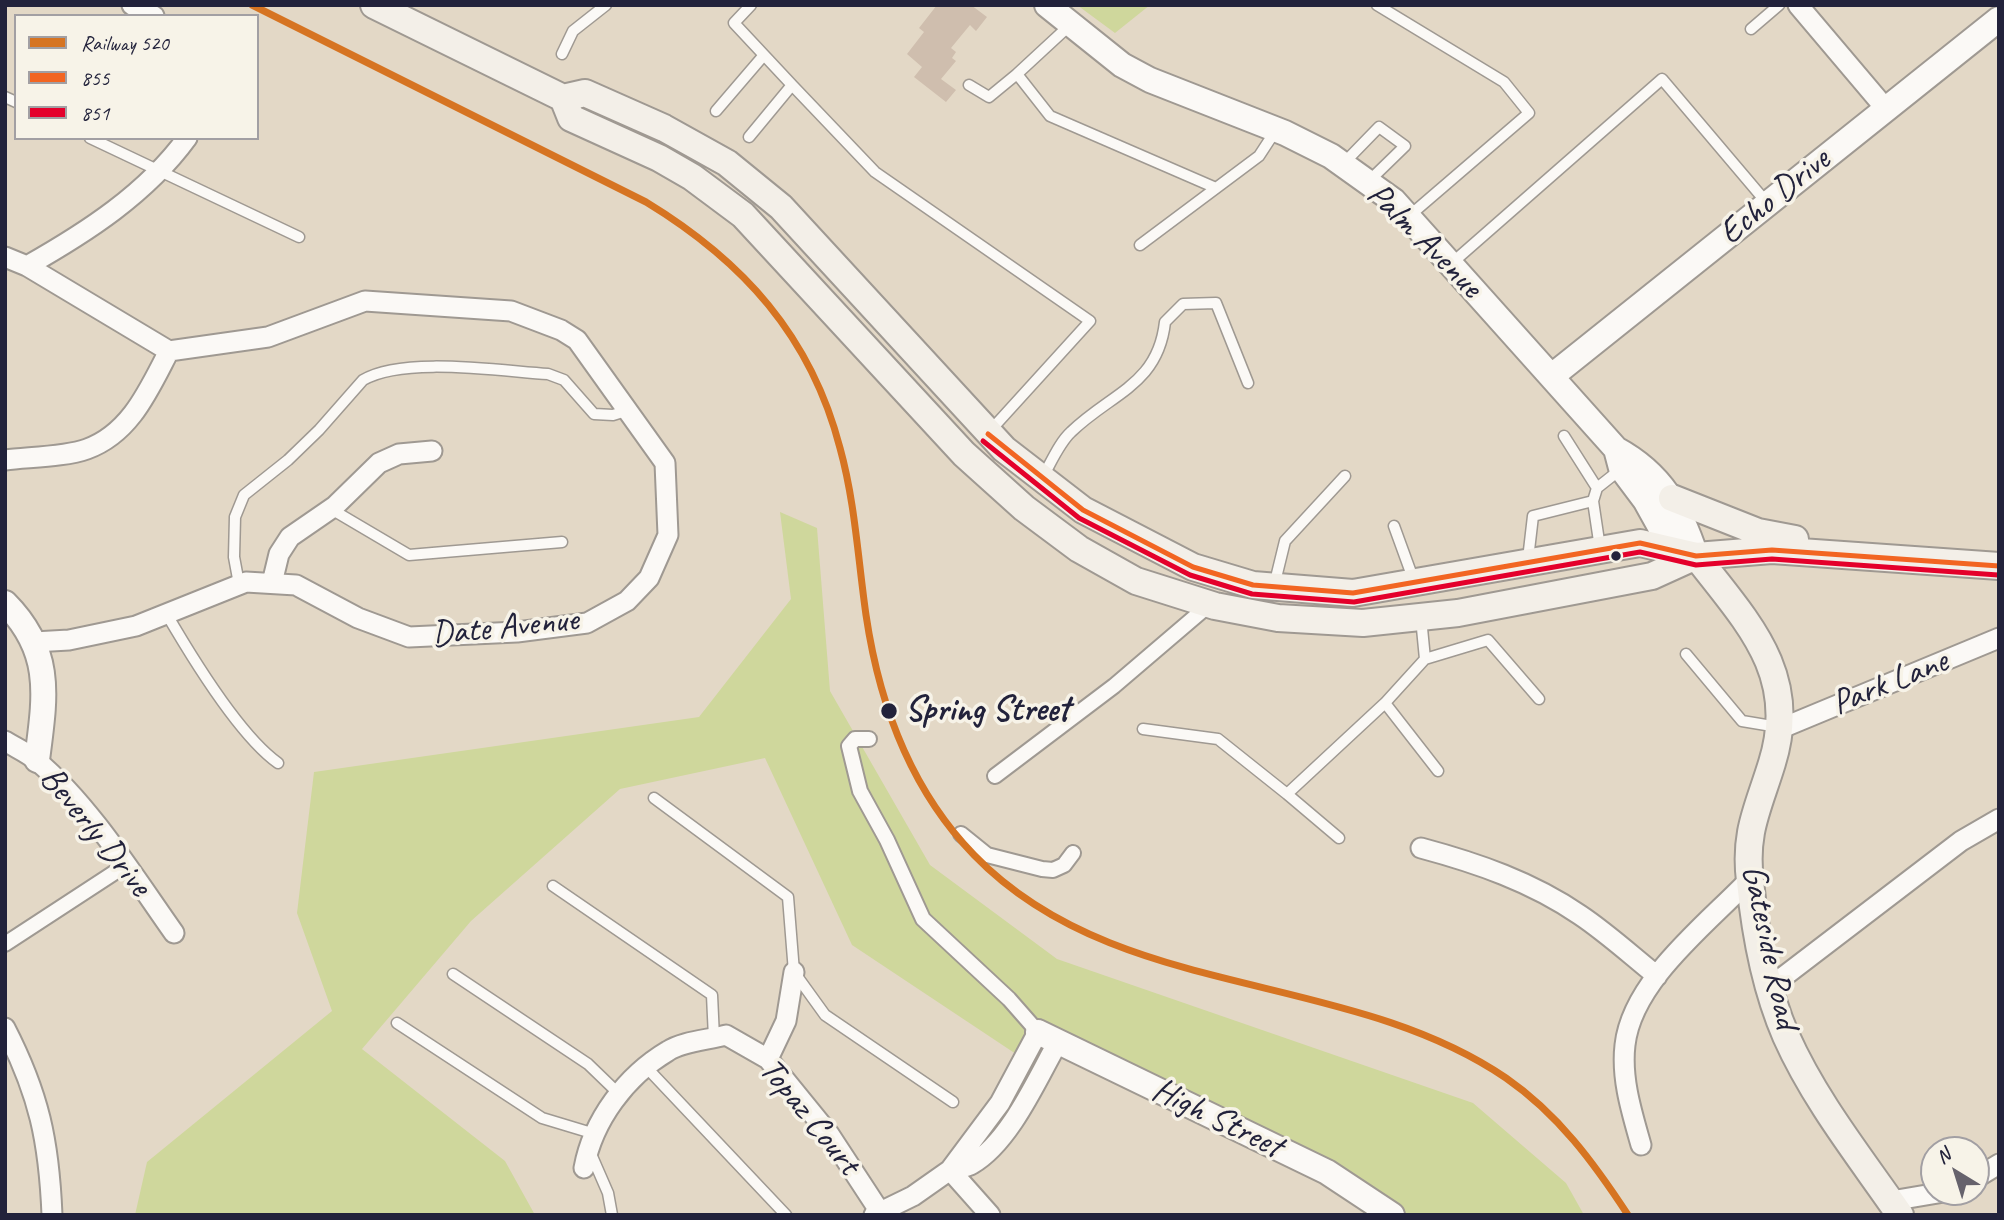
<!DOCTYPE html>
<html>
<head>
<meta charset="utf-8">
<style>
	body { margin:0 }
	#map { position:relative; width:2004px; height:1220px; overflow:hidden; background:#e3d8c6; font-family:Caveat,sans-serif }
	canvas { display:block }
	.frame { position:absolute; inset:0; border:7px solid #22223b; pointer-events:none }
	.legend { position:absolute; left:14px; top:14px; width:245px; height:126px; box-sizing:border-box; background:#f7f3e8; border:2px solid #a29fa3; margin:0; padding:9px 12px; list-style:none; font-size:21px; color:#22223b }
	.legend li { display:flex; align-items:center; gap:14px; height:35px }
	.legend b { width:35px; border:2px solid #a29fa3 }
	.north { position:absolute; left:1920px; top:1136px; width:70px; height:70px; box-sizing:border-box; background:#f7f3e8; border:2px solid #a29fa3; border-radius:50%; rotate:322deg; font-size:19px; font-weight:700; line-height:28px; text-align:center; color:#22223b }
	.north::after { content:''; display:block; margin:auto; width:24px; height:32px; background:#66626c; clip-path:polygon(50% 0,100% 100%,50% 72%,0 100%) }
</style>
</head>
<body>
<div id="map">
<canvas width="2004" height="1220"></canvas>
<div class="frame"></div>
<ul class="legend">
<li><b style="height:9px;background:#d67422"></b>Railway 520</li>
<li><b style="height:9px;background:#f26522"></b>855</li>
<li><b style="height:9px;background:#e4002b"></b>851</li>
</ul>
<div class="north">N</div>
</div>
<script>
const ctx = document.querySelector('canvas').getContext('2d');
ctx.lineJoin = 'round';
function fillPath(path, color) { ctx.fillStyle = color; ctx.fill(path, 'evenodd'); }
function stroke(path, color, width, dash) { ctx.strokeStyle = color; ctx.lineWidth = width; ctx.lineCap = dash ? 'butt' : 'round'; ctx.setLineDash(dash || []); ctx.stroke(path); }
function drawText(font, color, halo, rows, align = 'center') {
  ctx.font = font + ' Caveat,sans-serif'; ctx.lineWidth = 7; ctx.setLineDash([]); ctx.textBaseline = 'middle'; ctx.strokeStyle = halo; ctx.fillStyle = color; for (const [text, x, y, turn = 0] of rows) {
    ctx.save(); ctx.translate(x, y); ctx.rotate((+turn || 0) * Math.PI / 180); ctx.textAlign = isNaN(turn) ? turn : align; if (halo) ctx.strokeText(text, 0, 0); ctx.fillText(text, 0, 0); ctx.restore();
  }
}
fillPath(new Path2D(`
	M1077,5h73l-35,28z
	M780,512l37,16 13,163 100,174 127,94 416,144 93,80 18,32h-198l-348,-183 -19,24 -167,-111 -87,-187 -145,31 -149,132 -109,128 143,112 30,54h-400l12,-53 185,-151 -35,-98 17,-141 385,-55 92,-118z`), '#cfd79c');
fillPath(new Path2D(`
	M937,5h34l16,12 -11,14 -6,-6 -19,23 5,4 -4,6 4,3 -15,18 15,11 -10,12 -32,-25 8,-10 -15,-13 17,-22 -5,-4z`), '#cfbeae');
const service = new Path2D(`
	M751,5l-17,18 58,62
	M1377,5l127,77 25,31 -121,104
	M1751,29l28,-24
	M562,54l11,-23 33,-26
	M1017,74l53,-49
	M969,85l20,12 28,-23 33,42 166,72
	M5,97l11,5
	M716,111l48,-56
	M749,137l43,-52 83,87 215,149 -100,110
	M90,138l209,99
	M1343,164l36,-37 26,19 -37,36
	M1140,245l119,-89 17,-26
	M1452,263l210,-184 105,124
	M1564,436l33,52 -4,13
	M1042,478c9,-15 17,-35 29,-46 40,-39 87,-47 94,-110l18,-18 33,-1 32,80
	M1597,488l24,-19
	M331,509l78,46 153,-13
	M1394,526l20,55
	M1528,559l5,-43 60,-15 7,47
	M239,584l-5,-27 1,-40 9,-22 44,-35 31,-30 44,-50c40,-24 137,-9 185,-6l16,6 30,34 19,1 16,-5
	M1274,586l11,-45 60,-65
	M166,613c25,43 74,123 112,150
	M1421,618l4,41 63,-19 51,59
	M1686,654l56,67 36,6
	M1425,659l-40,44 53,68
	M1143,729l75,10 69,55
	M654,798l134,99 6,75 31,43 128,87
	M1339,838l-52,-44 98,-91
	M553,886l159,109 2,43
	M453,974l135,90 29,28
	M397,1023l145,95 53,16
	M647,1068l139,147
	M591,1154l17,39 4,22`);
const pedestrian = new Path2D(`
	M869,739h-14l-6,7 11,45 27,49 36,79 86,80 29,33
	M995,776l119,-90 96,-82
	M961,834l26,21 55,14 11,1 11,-5 9,-12
	M5,944l121,-79`);
const minor = new Path2D(`
	M132,5l22,11
	M1798,5l88,104
	M5,257l22,9 142,85 99,-14 97,-36 146,10 50,19 16,10 88,123 3,72 -19,43 -22,23 -40,22 -70,9 -108,5 -51,-19 -62,-33 -50,-3 -110,44 -67,14 -35,2
	M27,266c60,-34 119,-72 160,-128
	M5,460c24,-3 60,-3 82,-11 44,-16 62,-60 82,-98
	M272,583l7,-29 11,-17 45,-31 44,-43 20,-9 33,-3
	M1782,728l217,-90
	M5,741c11,7 23,12 32,20 52,43 98,117 137,172
	M1421,848c56,15 111,34 159,67 27,18 52,41 77,61
	M1770,987l191,-146 38,-22
	M5,1028c34,66 44,113 47,187
	M768,1059l18,-38 8,-49
	M1641,1145c-9,-32 -20,-66 -16,-100 7,-64 82,-121 124,-165
	M584,1168c9,-48 42,-92 84,-117 15,-10 41,-11 58,-16l42,24 61,75 51,78
	M950,1170c7,-2 16,-2 22,-6 38,-22 65,-85 86,-122
	M950,1170l40,45
	M1976,1178l23,-14
	M1891,1201l53,-9
	M874,1215l39,-19 37,-26 50,-67 38,-71`);
const tertiary = new Path2D(`
	M1047,5l75,60 28,15 135,53 46,23 63,45 222,248c46,25 64,59 80,107
	M1552,376l447,-357
	M1616,449l5,19 24,32 15,27 36,29
	M5,603c49,49 40,94 32,157
	M1038,1032l289,140 65,43`);
const secondary = new Path2D(`
	M374,5l189,93 22,-5 79,35 63,35 54,44 223,242 79,61 110,57 60,18 100,8 287,-50 56,13 76,-6 227,16
	M563,98l8,20 88,40 33,19 51,38 221,239 60,54 55,41 57,32 79,25 63,12 85,5 95,-10 194,-37 44,-20
	M1672,498l86,34 37,7
	M1696,556c51,66 104,118 76,207 -14,46 -28,69 -22,118 5,51 16,109 36,155 29,65 74,121 114,179`);
stroke(service, '#9f9992', 13);
stroke(pedestrian, '#9f9992', 18);
stroke(minor, '#9f9992', 23);
stroke(tertiary, '#9f9992', 28);
stroke(secondary, '#9f9992', 30);
stroke(service, '#fbf9f6', 10);
stroke(pedestrian, '#fbf9f6', 14);
stroke(minor, '#fbf9f6', 19);
stroke(tertiary, '#fbf9f6', 24);
stroke(secondary, '#f3efe8', 26);
stroke(new Path2D(`
	M988,434l95,76 110,57 60,18 100,8 287,-50 56,13 76,-6 227,16`), '#f26522', 5);
stroke(new Path2D(`
	M983,441l96,77 111,57 62,19 102,8 286,-50 56,13 76,-6 226,16`), '#e4002b', 5);
stroke(new Path2D(`
	M252,5l394,197c97,59 165,134 194,246 15,54 18,111 26,167 13,88 45,175 108,240 142,147 371,113 532,223 52,36 88,85 122,137`), '#d67422', 7);
for (const [x, y, r, color] of [
	[1616,556,6,"#22223b"],
	[889,711,9,"#22223b"]
]) { const dot = new Path2D(); dot.arc(x, y, r, 0, 2 * Math.PI); ctx.fillStyle = color; ctx.fill(dot); stroke(dot, '#f7f3e8', 2.5); }
drawText('35px', '#22223b', '#f7f3e8', [
	["Echo Drive",1775,197,-39],
	["Palm Avenue",1424,241,45],
	["Date Avenue",505,628,-6],
	["Park Lane",1890,683,-22],
	["Beverly Drive",95,832,51],
	["Gateside Road",1769,947,78],
	["Topaz Court",809,1117,51],
	["High Street",1217,1119,26]
]);
drawText('bold 35px', '#22223b', '#f7f3e8', [
	["Spring Street",905,711]
], 'left');
</script>
</body>
</html>
